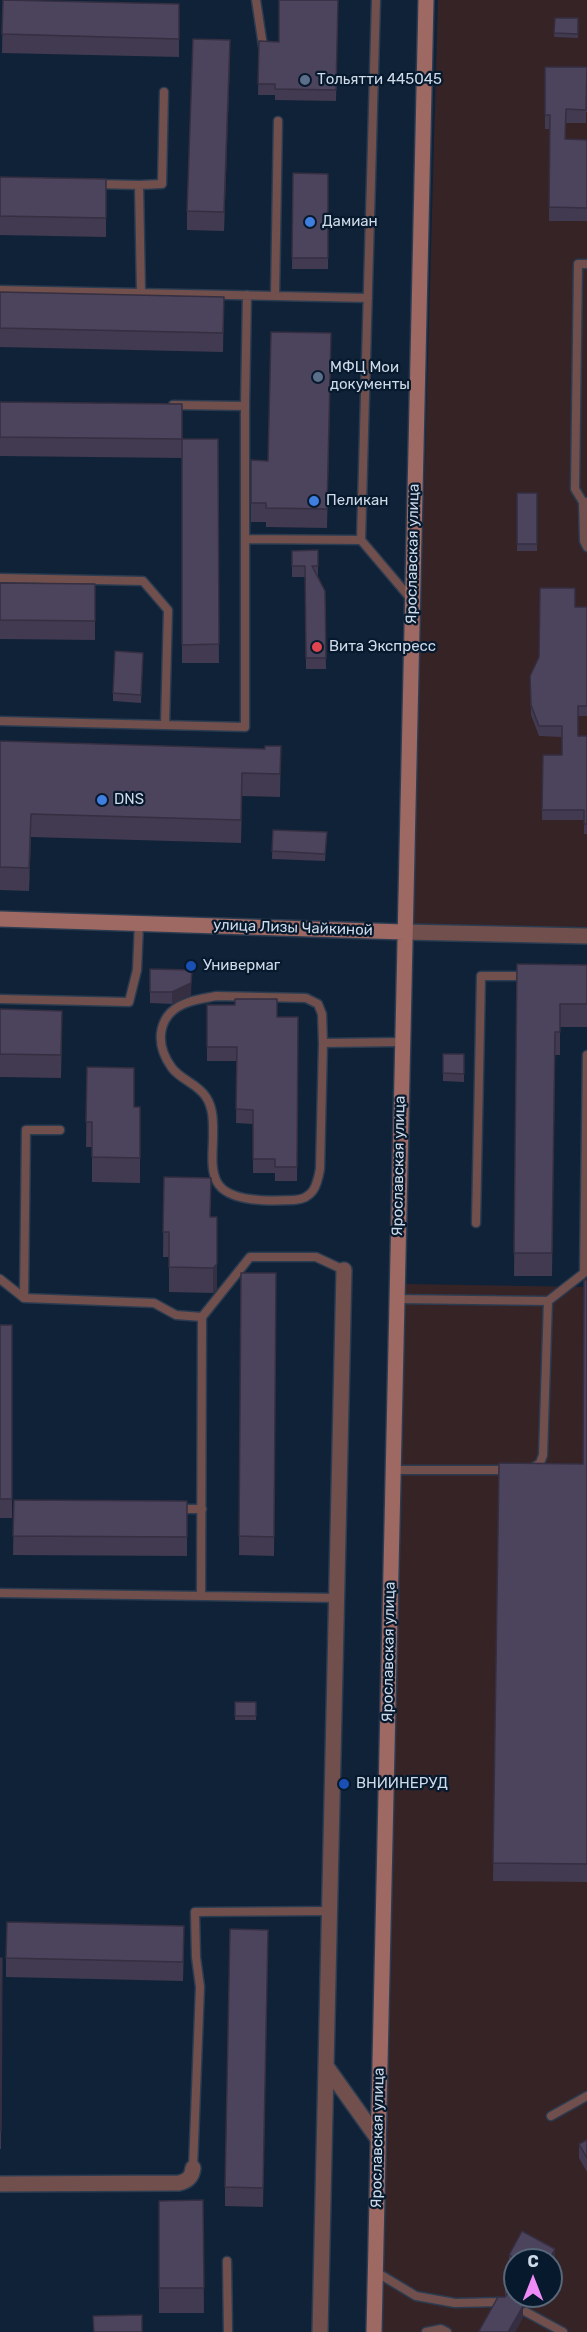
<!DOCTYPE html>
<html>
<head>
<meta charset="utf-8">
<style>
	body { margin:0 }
	#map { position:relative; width:587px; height:2332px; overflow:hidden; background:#102238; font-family:Rubik,sans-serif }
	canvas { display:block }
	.north { position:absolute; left:503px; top:2248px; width:60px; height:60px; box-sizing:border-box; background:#07192d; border:2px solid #576678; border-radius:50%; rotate:0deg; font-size:16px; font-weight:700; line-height:24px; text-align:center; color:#cedae9 }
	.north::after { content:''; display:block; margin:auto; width:21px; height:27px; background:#ef8bf6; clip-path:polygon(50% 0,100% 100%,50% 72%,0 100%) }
</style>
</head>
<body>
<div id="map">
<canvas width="587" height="2332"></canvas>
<div class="north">С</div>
</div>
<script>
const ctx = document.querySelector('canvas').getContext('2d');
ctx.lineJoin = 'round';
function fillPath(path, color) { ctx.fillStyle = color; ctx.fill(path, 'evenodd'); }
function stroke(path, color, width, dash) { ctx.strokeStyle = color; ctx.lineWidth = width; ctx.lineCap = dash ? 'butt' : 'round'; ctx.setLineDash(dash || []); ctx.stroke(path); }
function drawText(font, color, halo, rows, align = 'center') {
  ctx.font = font + ' Rubik,sans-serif'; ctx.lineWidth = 4.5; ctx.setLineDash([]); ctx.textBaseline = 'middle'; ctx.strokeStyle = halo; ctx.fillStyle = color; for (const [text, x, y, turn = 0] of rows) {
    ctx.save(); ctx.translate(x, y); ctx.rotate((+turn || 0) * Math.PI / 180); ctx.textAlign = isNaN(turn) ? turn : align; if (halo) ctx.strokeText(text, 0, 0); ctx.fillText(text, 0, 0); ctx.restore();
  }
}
fillPath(new Path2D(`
	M438,0h149v928l-175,-2z
	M405,1284l182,3v1045h-205zM515,2260h36v36h-36z`), '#362326');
const lane = new Path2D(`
	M256,0l7,46
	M376,0l-15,540 50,59
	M96,184l43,1 2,108
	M139,185l23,-1 2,-92
	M0,290l368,8
	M275,296l3,-175
	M173,405l72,1 2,-111
	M245,406v133
	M583,502l-8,-13 3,-225h9
	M587,502h-4l1,39 3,6
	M0,578l143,3 25,29 -3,115
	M0,721l245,6v-188l116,1
	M216,996l90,2 12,6 4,10 1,29 -3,126c-3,17 -7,30 -26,31 -21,1 -66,3 -77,-18 -7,-13 -4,-31 -4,-45 0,-13 1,-28 -7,-40 -8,-13 -25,-17 -34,-29 -19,-26 -14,-56 17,-66 9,-3 18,-4 27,-6z
	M0,999l129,3 8,-32 2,-46
	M323,1043l79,-1
	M476,1223l5,-247h46
	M0,1279l24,19 130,5 22,12 26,2 48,-60h66l28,13
	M24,1298l2,-168h34
	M396,1299l152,2 36,-28 3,-218
	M531,1469l9,-6 3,-8 5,-154
	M393,1470h117
	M178,1509h24
	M0,1593l338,5
	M201,1596l1,-279
	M551,2116l36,-20
	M193,2168l7,-181 -4,-30 -1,-45 135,-1
	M227,2261l1,71
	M376,2272l40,24 39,7 47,-1
	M526,2312l37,20
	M426,2332l15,-3 6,3`);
const street = new Path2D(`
	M404,932l183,4
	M326,2066l52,73
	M0,2184l179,-1c9,-2 13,-6 14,-15
	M320,2332l24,-1062`);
const secondary = new Path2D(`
	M0,919l404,13
	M374,2332l52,-2332`);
stroke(lane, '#2b3c51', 11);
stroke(street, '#2b3c51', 18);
stroke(secondary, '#2b3c51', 18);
stroke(lane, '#714f4c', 8);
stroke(street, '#714f4c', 15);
stroke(secondary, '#9e6863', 15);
fillPath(new Path2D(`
	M3,0l176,4v53l-177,-4z
	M338,0l-2,101 -61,-1v-5h-17l1,-54 20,1z
	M555,18h23v20l-24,-1z
	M230,59l-6,172 -37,-1v-19z
	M545,67h42v45h-1v11h-20v16l21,1v81h-38l1,-92h-5z
	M293,173l35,1v95h-36z
	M0,177l106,2v58l-106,-2z
	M0,292l224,5 -1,55 -223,-5z
	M331,352l-4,176 -61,-1v-5h-15v-62l17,1z
	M0,402l182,37h36l1,224h-37v-205l-182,-2z
	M517,493h20v58h-20z
	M318,550v26l7,15 1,78h-20l-1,-92h-13v-26z
	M0,583l95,1v56l-95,-1z
	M575,607h12v109h-9v20h9v98h-3v-14h-42l1,-65h19v-18l-23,-1 -8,-21 -1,-39z
	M143,653l-2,50 -28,-2v-8z
	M0,741l265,8 16,-3 -1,51 -38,-1 -1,47 -210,-6 -2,54 -29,-1z
	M273,830l54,2 -2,29 -53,-2z
	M517,964l70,1v62h-27v28h-5l-3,221h-38z
	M150,969l41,26 -19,9 -22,-1z
	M207,1005l70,12h21l-1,164h-22v-8h-22v-49l-17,-1 1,-62h-30z
	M0,1009l62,25 -1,44 -61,-1z
	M443,1054h21v28l-21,-1z
	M87,1067l47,40h6v76l-48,-1v-35h-6z
	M164,1177l47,40 6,25v47l-4,4 -44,-1v-35h-6z
	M241,1273h35l-2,283 -35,-1z
	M587,1280v602l-94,-1 6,-418 84,1z
	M0,1325h12v193h-12z
	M14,1500l173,1v55l-174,-1z
	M235,1702h21v18h-21z
	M268,1930l-5,277 -38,-1v-19z
	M184,1945l-1,36 -177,-4v-19z
	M0,1958h2l-1,191h-1z
	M587,2140v32l-8,-14v-14z
	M203,2200l1,113h-45v-112z
	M509,2255l46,5h-40v36h20l-6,10 -6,2v9l-8,15h-36l26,-35v-12l8,-16 -4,-3z`), '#413a50');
fillPath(new Path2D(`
	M230,40v19l-6,172v-19z
	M242,773v23l-1,47v-23z
	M31,814v23l-2,54v-23z
	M192,970l-1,25 -19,9v-12z
	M217,1217v72l-4,4v-25z
	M555,2249v11l-4,7v-7h-2z
	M526,2296h9l-6,10 -6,2v9l-8,15h-7l13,-35z`), '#352f41');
const building = new Path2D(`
	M3,0l176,4v35l-177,-5z
	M279,0h59l-2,90 -61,-1v-5h-17l1,-43 20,1z
	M555,18h23v16l-24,-1z
	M193,39l37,1 -6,172 -37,-1z
	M545,67h42l-1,43 -20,-1 -1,30 22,1v68l-38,-1 1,-92h-5z
	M293,173l35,1v84h-36z
	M0,177l106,2v39l-106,-2z
	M0,292l224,5 -1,36 -223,-5z
	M271,332l60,1 -4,176 -61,-1v-5h-15v-43l17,1z
	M0,402l182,2v35l-182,-2z
	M182,439h36l1,205 -37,1z
	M517,493h20v51h-20z
	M318,550v16h-6l13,25 1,67h-20l-1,-92h-13v-15z
	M0,583l95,1v37l-95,-1z
	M540,588h35v19h12v99h-9v30h9v88h-3v-14h-42l1,-55h19v-29h-23l-8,-21 -1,-29 9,-19z
	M115,651l28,2 -2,42 -28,-2z
	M0,741l265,8v-3h16l-1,28 -38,-1 -1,47 -210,-6 -2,54 -29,-1z
	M273,830l54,2 -2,22 -53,-3z
	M517,964l70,1v39h-27v28h-5l-3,221h-38z
	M150,969l42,1 -1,13 -19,9h-22z
	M235,999h42v18h21l-1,150h-22v-8h-22v-49l-17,-1 1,-62h-30v-42h28z
	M0,1009l62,2 -1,44 -61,-1z
	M443,1054h21v20l-21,-1z
	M87,1067l47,1v39h6v51l-48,-1v-35h-6z
	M164,1177l47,1 -1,39h7v47l-4,4 -44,-1v-35h-6z
	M241,1273h35l-2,264 -35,-1z
	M584,1280h3v584l-94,-1 6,-400 84,1z
	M0,1325h12v174h-12z
	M14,1500l173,1v36l-174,-1z
	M235,1702h21v14h-21z
	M7,1922l177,4 -1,36 -177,-4z
	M230,1929l38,1 -5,258 -38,-1z
	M0,1958h2l-1,173h-1z
	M587,2140v18l-8,-14z
	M203,2200l1,88h-45v-87z
	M522,2231l33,18 -6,11h-32l-8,-5z
	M515,2266v30h11l-5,1 -1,5 3,4 -15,26h-27l-2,-1 19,-34h7l3,-4v-5l-3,-3z
	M142,2315v17h-48l-1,-16z`);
fillPath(building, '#4c435d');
stroke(building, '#352f41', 1.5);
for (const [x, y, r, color] of [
	[305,80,6,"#5c6f8a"],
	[310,222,6,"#3f7fe0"],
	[318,377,6,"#5c6f8a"],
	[314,501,6,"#3f7fe0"],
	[317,647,6,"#e0444e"],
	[102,800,6,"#3f7fe0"],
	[191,966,6,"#1a4fb4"],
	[344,1784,6,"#1a4fb4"]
]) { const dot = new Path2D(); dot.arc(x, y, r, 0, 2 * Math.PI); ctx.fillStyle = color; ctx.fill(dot); stroke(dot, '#07192d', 2); }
drawText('15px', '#cedae9', '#07192d', [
	["Тольятти 445045",317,80],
	["Дамиан",322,222],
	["МФЦ Мои",330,368],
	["документы",330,385],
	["Пеликан",326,501],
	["Вита Экспресс",329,647],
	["DNS",114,800],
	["Универмаг",203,966],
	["ВНИИНЕРУД",356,1784]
], 'left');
drawText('15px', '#cedae9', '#07192d', [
	["Ярославская улица",413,554,-89],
	["улица Лизы Чайкиной",293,928,2],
	["Ярославская улица",399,1166,-89],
	["Ярославская улица",389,1652,-89],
	["Ярославская улица",378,2138,-89]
]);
</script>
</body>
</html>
